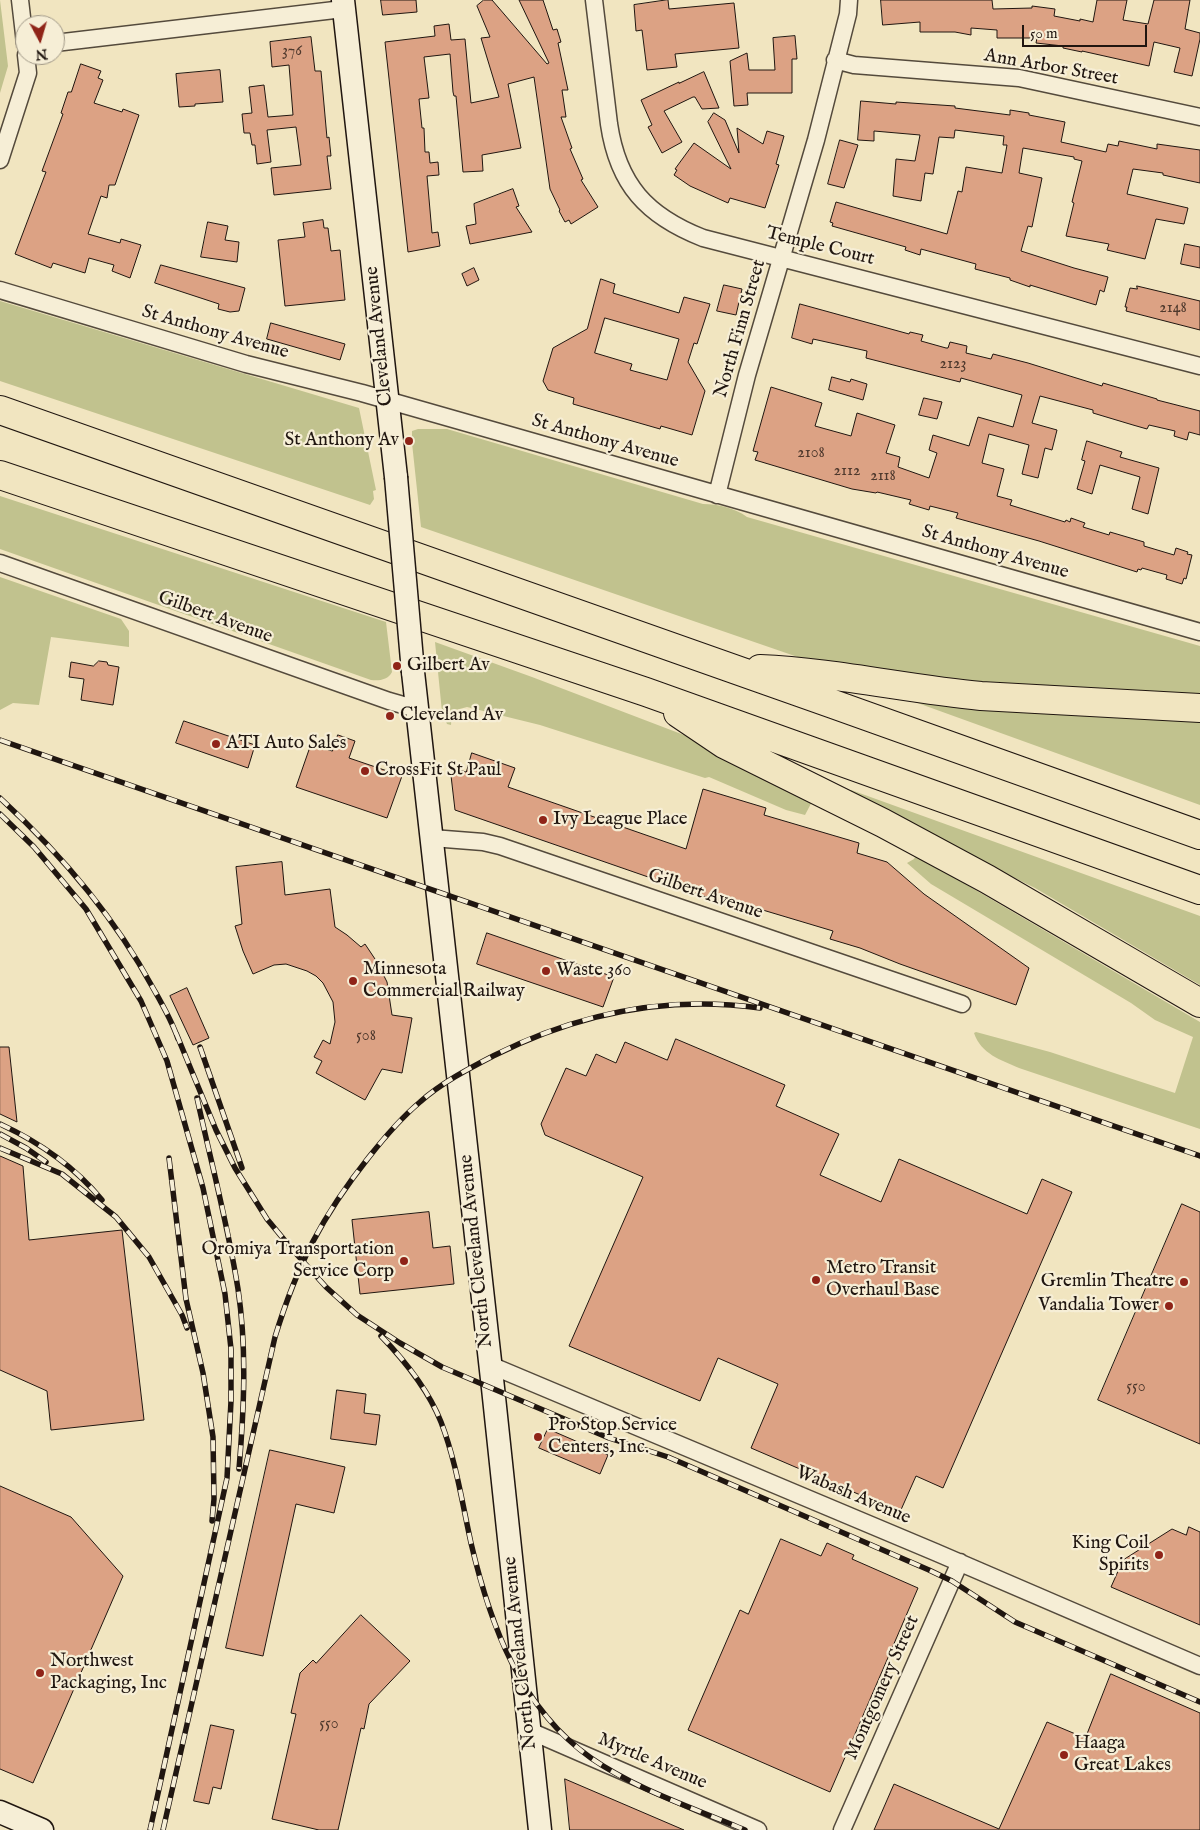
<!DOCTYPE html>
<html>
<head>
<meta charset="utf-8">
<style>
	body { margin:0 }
	#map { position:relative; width:1200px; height:1830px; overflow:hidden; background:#f1e5c0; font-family:"IM FELL English",serif }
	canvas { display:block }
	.north { position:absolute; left:15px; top:15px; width:50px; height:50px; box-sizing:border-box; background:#f6eed6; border:1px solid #a09887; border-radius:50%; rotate:174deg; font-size:14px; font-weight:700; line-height:20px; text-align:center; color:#201610 }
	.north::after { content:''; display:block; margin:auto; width:18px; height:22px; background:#8f2418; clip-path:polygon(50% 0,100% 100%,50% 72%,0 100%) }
	.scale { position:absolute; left:1022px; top:25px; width:125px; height:22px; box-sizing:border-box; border:2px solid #201610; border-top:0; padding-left:6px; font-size:15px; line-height:18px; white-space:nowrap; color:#201610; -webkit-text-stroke:4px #f6eed6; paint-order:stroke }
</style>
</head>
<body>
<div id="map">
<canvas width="1200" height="1830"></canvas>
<div class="north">N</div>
<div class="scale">50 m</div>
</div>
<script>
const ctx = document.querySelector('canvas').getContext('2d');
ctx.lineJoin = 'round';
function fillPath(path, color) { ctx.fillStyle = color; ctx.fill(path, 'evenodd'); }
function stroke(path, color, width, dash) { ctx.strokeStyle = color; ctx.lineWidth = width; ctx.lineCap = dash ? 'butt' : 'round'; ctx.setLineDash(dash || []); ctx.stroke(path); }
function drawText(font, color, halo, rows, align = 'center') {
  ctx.font = font + ' "IM FELL English",serif'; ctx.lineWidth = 4.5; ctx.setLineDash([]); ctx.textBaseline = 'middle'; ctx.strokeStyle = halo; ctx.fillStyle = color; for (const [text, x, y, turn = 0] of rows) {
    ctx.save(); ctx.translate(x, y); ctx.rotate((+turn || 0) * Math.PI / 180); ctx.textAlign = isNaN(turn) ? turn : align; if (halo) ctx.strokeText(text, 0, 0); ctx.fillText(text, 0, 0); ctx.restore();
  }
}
fillPath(new Path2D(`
	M0,0l8,66 -8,27z
	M0,301l359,107 17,82 -3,1 1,8 -4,6 -370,-124z
	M418,429h29l256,75c15,0 32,4 44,13l453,129v50l-221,-6 -161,-26 -397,-137 -9,-84v-12z
	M0,496l386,126 6,50c-4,8 -13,9 -21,8l-371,-131z
	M0,577l121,42 8,12v16l-78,-10 -12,68 -26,-2 -13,7z
	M435,642l97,35 186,71 97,48 -10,19 -19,-5 -77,-33 -4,1 -165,-53 -73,-18 -15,4 -1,14 -4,-1 -5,-12z
	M901,697l299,25v83z
	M851,790l349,126v69l-165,-97 -187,-92z
	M916,855l284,167v107l-181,-61c-18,-8 -38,-14 -45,-35l2,-1 74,20 125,41 18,-56 -38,-17 -24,-17 -200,-119 -24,-21 7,-4z`), '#c1c28e');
const building = new Path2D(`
	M381,0h35l1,12 -34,3z
	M484,0h8l55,64 2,-1 -30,-63h24l10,30 4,-1 4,13 -3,1 10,47h-6l4,27h-5l11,31 -2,1 13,30 -2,1 17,27 -27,17 -2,-4 -4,2 -6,-11 1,-1 -10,-21 -16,-112 -26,7 13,64 -39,7 1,16 -20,1 -7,-76h-2l-1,-4 -3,-38 -26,3 5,41 -10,1 3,29h2l1,24h4l1,11 8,-1 1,13 -12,1 5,57 6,-1 2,14 -32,6 -23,-210 50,-6 -1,-10 15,-2 2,16 14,-1 6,64 28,-6 -18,-59 9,-1 -13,-31z
	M668,0l1,9 65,-6 5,45 -64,6 2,13 -30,3 -5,-40 -6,1 -2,-26z
	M881,0h111l1,9 39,-1v-2l23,3 -1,7 26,5v-2l13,3 4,-22h30l-4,20 25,4 6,-24h36l-5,29 15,4v6l-8,37 -18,-4 6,-24 -26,-6 -5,24 -67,-15v1l-19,-4v-2l-27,-3 1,-5h-40v-8l-26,-2v7l-16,-3h-35v-10l-37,3z
	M795,36l2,23h-5v34h-45l1,12 -14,1 -4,-45 17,-8 2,17h26l-2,-32z
	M311,37l4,34h6l6,67 2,-1 2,19h-4l4,33 -57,6 -3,-27 30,-3 -5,-38 -29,3 4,32 -14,2 -2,-19h-3l-2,-12h-6l-2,-19 10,-1 -3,-26 15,-2 4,32 25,-2 -4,-50 -17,2 -2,-25z
	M81,64l20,7 -3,7 5,2 -9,23 28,9 1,-3 16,6 -24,70h-6l-2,13 -6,-2 -13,38 32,9 1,-4 20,6 -11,33 -18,-7 2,-6 -25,-7 -4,15 -32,-10 -2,5 -36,-14 31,-82 -4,-1 21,-57 -2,-1 7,-21h3z
	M220,70l3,32 -28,2v2l-16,1 -3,-33z
	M704,72l15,36 -17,1 -7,-12h-2l-29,14 18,31 -20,11 -14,-26 4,-2 -11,-25 38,-18v1z
	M861,101l35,3v-2l59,4v2l55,7v-5l19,3v2l36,7 -4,20 45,10 2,-8 10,2 1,-5 38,8v-5l43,6v33l-37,-8v-2l-30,-4 -6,25 61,14 -4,16 -28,-5 -11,40 -38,-9 2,-6 -43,-8 8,-33 -2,-1 10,-41 -8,-2v-2l-51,-9 -4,25 23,5 -10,49 -4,-1 -7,25 53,17 34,9 -4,15 -4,-2 -4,15 -66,-20v2l-20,-7v-2l-35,-9 1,-5 -55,-15 -1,6 -15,-5 1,-3 -74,-21 1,-3 -3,-1 6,-20 111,32 11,-43 4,1 4,-25 36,6 5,-28h-4l1,-9 -49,-6 -1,8 -15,-1 -6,37 -8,-1 -4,28 -28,-5 3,-37 19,2 5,-26 -46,-4v10l-16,-1z
	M714,113l11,7 14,33 -2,-25 26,16 4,-13 17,5 -8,28 3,1 -14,43 -35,-10 -2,5 -38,-17 -16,-11 3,-5 -2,-1 19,-26 37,26 -23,-47z
	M840,140l18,5 -14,43 -16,-4z
	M513,189l6,17 -3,1 16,25 -62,12 -4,-18 10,-2 -2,-20z
	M323,220l1,8h4l3,23 9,-1 5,50 -60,6 -7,-66 27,-3 -2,-14z
	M208,222l20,4 -3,14 14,2 -2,20 -36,-5z
	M1185,244l15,3v21l-19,-4z
	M161,265l84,23 -6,23 -9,1 -12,-3 1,-5 -64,-21z
	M474,268l5,12 -12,6 -5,-12z
	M601,279l14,5 -2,9 66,20 5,-16 26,7 -13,40 -3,-1 -6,19 17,29 -13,44 -31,-9 -1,3 -87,-25 1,-6 -26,-8 -5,-9 10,-33 34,-19zM605,318l74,21 -12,41 -37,-10 2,-6 -37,-11z
	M724,285l18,4 -6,26 -19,-4z
	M1137,286l63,15v29l-74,-19 1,-4h-2l5,-19 7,1z
	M800,304l109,30 1,-2 13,3 -2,6 25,7h2l2,-6 17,4 -1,7 25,6 2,-5 35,9 74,23 1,-3 54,16v1l43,11v24l-11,-3 -2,8 -13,-4 1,-5 -26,-6 -2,4 -14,-4 -40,-12v-3l-53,-14 -8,27 25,7 -5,20 -7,-2 -7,30 -16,-4 7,-29 -40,-11 -7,29 22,6 -7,27 15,4 -2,5 55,17 1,-2 4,2 1,-4 14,5 -2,4 26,8 1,-3 34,10v4l30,9 2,-7 12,4 -1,2 5,1 -6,24 -2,-1 -2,6 -16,-5 1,-4 -25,-7 -1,2 -3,-1 -1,3 -98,-31 -83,-23 2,-5 -28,-7 -1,4 -20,-6 2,-4 -34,-8 -1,1 -24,-4 -97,-29 3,-8 -5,-1 18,-64 51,16 -7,23 36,10 6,-23 38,12 -9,28 14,4 -2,10 31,11 8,-25 -8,-3 4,-15 36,11 9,-29 35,10 9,-32 -61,-17 -1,4 -94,-24 1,-7 -54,-12 -1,5 -20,-6z
	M271,323l74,21 -5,16 -73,-21z
	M832,377l18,5 1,-3 16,5 -4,16 -34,-10z
	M924,398l18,4 -5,17 -18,-4z
	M1087,441l35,11 -2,5 39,11 -11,46 -16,-5 8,-32 -40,-12 -8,29 -15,-5 8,-28 -3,-1z
	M99,661l8,1 1,3 11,2 -6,38 -32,-5 3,-21 -15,-2 2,-15 22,4z
	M184,721l71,24 -7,23 -72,-25z
	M338,735l17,6 -6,17 53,18 -15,42 -91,-31 15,-43 21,7z
	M472,753l43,15 -7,19 178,62 17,-60 63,19 -2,7 95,28 -2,10 30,9 37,32 105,74 -13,37 -116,-41 -40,-16 -30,-9 3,-8 -87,-26 -1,3 -42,-12 -248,-86 -5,-43 16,5z
	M282,862l3,33 45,-6 5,38 12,8 14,12 4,-3 12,18 10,20 5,33 20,3 -10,55 -20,-4 -17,31 -49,-27 6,-12 -8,-4 9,-17 7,4 5,-22 -2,-20 -10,-19 -7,-7 -9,-5 -21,-7 -12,1 -21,9 -10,-23 -8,-25 7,-2 -6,-57z
	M487,933l127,44 -11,30 -126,-43z
	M187,988l22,50 -16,7 -23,-49z
	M676,1039l109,46 -9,21 63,28 -19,41 61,27 18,-43 128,55 15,-35 30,13 -129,296 -27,-12 -16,36 -149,-64 27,-64 -60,-26 -18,43 -131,-55 74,-169 -98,-42 -4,-11 25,-56 20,8 10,-22 20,9 9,-21 42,18z
	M0,1047h9l8,75 -17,-8z
	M0,1156l23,10 6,74 93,-10 22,190 -93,10 -4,-39 -47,-21z
	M1182,1204l18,8v232l-102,-44z
	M429,1212l4,36 17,-2 4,38 -94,10 -8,-74z
	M337,1390l29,4 -2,19 16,2 -4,30 -45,-6z
	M548,1429l60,26 -8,19 -61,-26z
	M270,1450l75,17 -11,46 -38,-9 -33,152 -37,-8z
	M0,1486l71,31 52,59 -90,207 -33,-14z
	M1189,1527l11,5v93l-89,-38 12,-27 49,-31 14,6z
	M781,1539l40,17 6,-13 27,12 -2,4 66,29 -88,204 -142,-62 52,-120 8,4z
	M361,1615l49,46 -41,43 -5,25 -3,-1 -23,102h-19l-47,-11 24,-105 -5,-1 9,-40 13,-13 3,3z
	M1111,1674l89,39v117h-326l20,-46 105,45 48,-107 38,16z
	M211,1725l23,5 -13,59 -8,-2 -4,17 -15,-3z
	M565,1779l119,51h-114z`);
fillPath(building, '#dca284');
stroke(building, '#201610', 1);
const street = new Path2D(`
	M20,0l5,43
	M594,0l15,124c9,61 38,92 94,114l497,128
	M55,43l288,-34
	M835,60l19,5 165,13 181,39
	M0,160l28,-87 -2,-18
	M0,290l246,74 116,29 838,239
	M717,495l30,-120 69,-235 32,-126 1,-14
	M0,563l389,138 28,8
	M432,838l51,4 17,4 462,158
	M490,1365l445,187 265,114
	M530,1731l228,99
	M842,1830l118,-268`);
const secondary = new Path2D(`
	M343,0l53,477
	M413,672l80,716 47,442
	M0,1812l42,18`);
const highway = new Path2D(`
	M0,410l833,294 367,131
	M0,475l646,217 554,198
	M760,669c74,3 147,20 221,27l219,12
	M678,713l46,31 159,79 104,56 213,124`);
stroke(street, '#544a3c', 19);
stroke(secondary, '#201610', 25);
stroke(highway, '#201610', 30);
stroke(street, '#f6eed6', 16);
stroke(secondary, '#f6eed6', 22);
stroke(highway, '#f1e5c0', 28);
const rail = new Path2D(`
	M0,740l1200,416
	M0,798c60,55 114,118 153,190 9,16 19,33 25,51
	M0,814l34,33 52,62 55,92 26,60 36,127 22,106 6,55v52l-4,77 -77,352
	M176,1033l40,97 19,38 32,51 24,29 35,39 31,28 43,28 42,24 167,71 59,19 261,113 23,11 63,41 185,80
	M200,1047l42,121
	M197,1098c14,64 31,127 41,191 9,60 6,120 1,180
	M0,1124c39,18 74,42 102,76
	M0,1134l26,14 20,14
	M0,1148l62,26 54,43 33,40 33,58 5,13
	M169,1158l17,141 17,74 10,64 1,62 -2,22
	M381,1336c24,25 47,53 60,86 15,39 21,80 30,121 19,81 49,165 120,215 46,32 103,50 154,72
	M163,1830l112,-493c22,-72 47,-121 94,-180 15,-19 32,-39 51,-55 21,-19 48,-33 73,-46 85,-43 173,-61 267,-48`);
stroke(rail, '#201610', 5.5);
stroke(rail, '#f6eed6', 4, [11]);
const secondaryBridge = new Path2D(`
	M396,477l17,195`);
stroke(secondaryBridge, '#201610', 25, []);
stroke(secondaryBridge, '#f6eed6', 22);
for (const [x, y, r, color] of [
	[409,441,5,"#8f2418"],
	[397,666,5,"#8f2418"],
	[390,716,5,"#8f2418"],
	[216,744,5,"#8f2418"],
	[365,771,5,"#8f2418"],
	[543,820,5,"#8f2418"],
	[546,971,5,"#8f2418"],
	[353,981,5,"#8f2418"],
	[404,1261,5,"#8f2418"],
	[816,1280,5,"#8f2418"],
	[1184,1282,5,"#8f2418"],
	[1169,1306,5,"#8f2418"],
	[538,1437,5,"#8f2418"],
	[1159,1555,5,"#8f2418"],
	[40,1673,5,"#8f2418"],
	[1064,1755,5,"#8f2418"]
]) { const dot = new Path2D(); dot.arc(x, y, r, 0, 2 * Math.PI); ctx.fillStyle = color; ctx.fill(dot); stroke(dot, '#f6eed6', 2); }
drawText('16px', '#4f392d', null, [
	["376",292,52],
	["2148",1173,309],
	["2123",953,365],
	["2108",811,454],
	["2112",847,472],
	["2118",883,477],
	["508",366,1037],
	["550",1136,1388],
	["550",329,1725]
]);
drawText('19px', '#201610', '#f6eed6', [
	["Ann Arbor Street",1051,68,10],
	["Temple Court",820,247,14],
	["North Finn Street",741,329,-74],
	["St Anthony Avenue",215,333,16],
	["Cleveland Avenue",380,336,-96],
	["St Anthony Avenue",605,442,16],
	["St Anthony Avenue",995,553,16],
	["Gilbert Avenue",215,618,20],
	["Gilbert Avenue",705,895,19],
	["North Cleveland Avenue",477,1251,-96],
	["Wabash Avenue",853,1496,23],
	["North Cleveland Avenue",521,1653,-96],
	["Montgomery Street",883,1688,-66],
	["Myrtle Avenue",652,1762,23]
]);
drawText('19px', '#201610', '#f6eed6', [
	["St Anthony Av",399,441,"right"],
	["Gilbert Av",407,666],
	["Cleveland Av",400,716],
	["ATI Auto Sales",226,744],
	["CrossFit St Paul",375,771],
	["Ivy League Place",553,820],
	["Minnesota",363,970],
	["Commercial Railway",363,992],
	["Waste 360",556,971],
	["Oromiya Transportation",394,1250,"right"],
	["Service Corp",394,1272,"right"],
	["Metro Transit",826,1269],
	["Overhaul Base",826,1291],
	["Gremlin Theatre",1174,1282,"right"],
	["Vandalia Tower",1159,1306,"right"],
	["Pro Stop Service",548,1426],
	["Centers, Inc.",548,1448],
	["King Coil",1149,1544,"right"],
	["Spirits",1149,1566,"right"],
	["Northwest",50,1662],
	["Packaging, Inc",50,1684],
	["Haaga",1074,1744],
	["Great Lakes",1074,1766]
], 'left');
</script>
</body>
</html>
